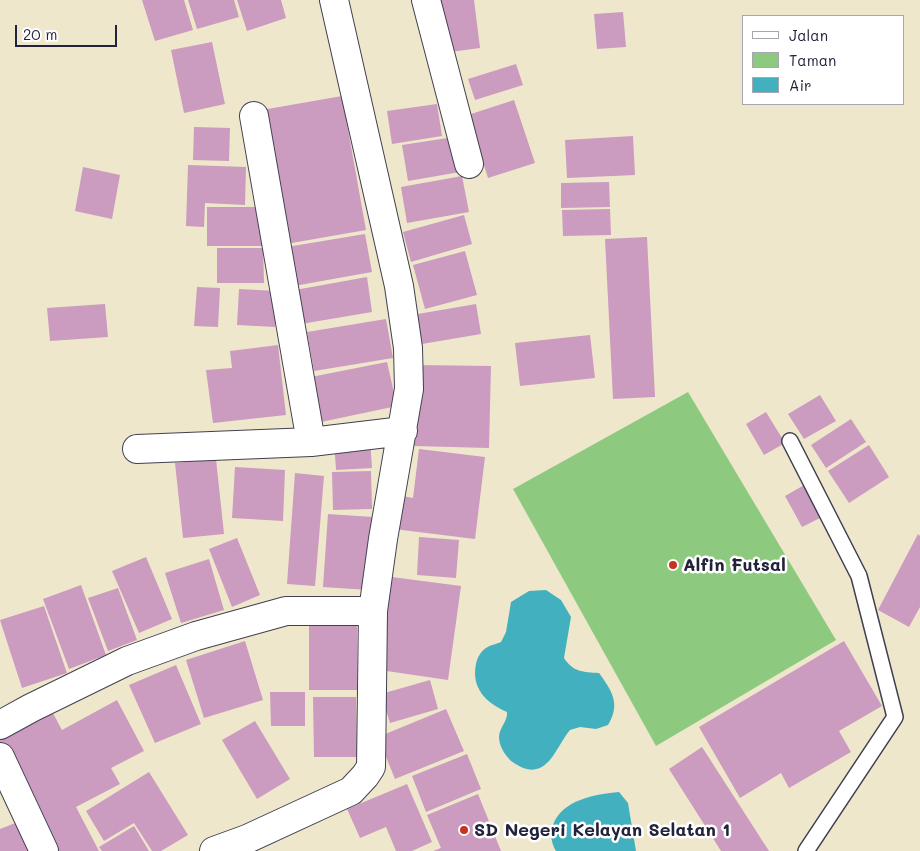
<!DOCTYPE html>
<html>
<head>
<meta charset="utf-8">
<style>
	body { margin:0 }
	#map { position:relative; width:920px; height:851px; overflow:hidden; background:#efe7cb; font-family:Mali,sans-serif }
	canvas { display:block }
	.legend { position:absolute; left:742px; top:15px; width:162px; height:90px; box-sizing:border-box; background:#fff; border:1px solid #a7a7b1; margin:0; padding:6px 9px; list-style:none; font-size:15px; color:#22223b }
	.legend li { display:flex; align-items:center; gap:10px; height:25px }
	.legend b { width:25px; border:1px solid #a7a7b1 }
	.scale { position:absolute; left:15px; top:25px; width:102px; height:22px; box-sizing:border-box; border:2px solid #22223b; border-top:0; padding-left:6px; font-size:15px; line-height:18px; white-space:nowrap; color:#22223b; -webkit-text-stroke:4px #fff; paint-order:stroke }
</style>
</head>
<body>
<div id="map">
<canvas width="920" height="851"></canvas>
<ul class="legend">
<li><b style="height:6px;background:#fff"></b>Jalan</li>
<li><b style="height:14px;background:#8dca7f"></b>Taman</li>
<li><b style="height:14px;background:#43b0bf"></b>Air</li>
</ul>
<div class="scale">20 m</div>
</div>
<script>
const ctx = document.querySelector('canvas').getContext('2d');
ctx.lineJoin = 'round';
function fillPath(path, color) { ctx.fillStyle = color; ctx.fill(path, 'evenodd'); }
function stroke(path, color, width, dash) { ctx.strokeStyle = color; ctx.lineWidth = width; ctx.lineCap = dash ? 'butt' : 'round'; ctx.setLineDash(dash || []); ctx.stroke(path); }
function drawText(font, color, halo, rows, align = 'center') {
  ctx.font = font + ' Mali,sans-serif'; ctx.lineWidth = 5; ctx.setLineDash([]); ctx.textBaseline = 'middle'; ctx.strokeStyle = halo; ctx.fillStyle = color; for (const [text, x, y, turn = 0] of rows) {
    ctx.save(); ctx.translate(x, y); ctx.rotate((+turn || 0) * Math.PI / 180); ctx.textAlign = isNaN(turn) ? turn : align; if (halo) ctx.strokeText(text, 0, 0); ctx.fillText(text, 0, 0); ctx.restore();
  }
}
fillPath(new Path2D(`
	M688,392l148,248 -180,106 -143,-257z`), '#8dca7f');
fillPath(new Path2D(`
	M546,590l15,10 10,17 -7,41c9,14 19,14 35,15 13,18 22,31 9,52l-12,4 -16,-2 -10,3c-14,17 -22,49 -49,37 -4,-2 -7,-4 -10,-6 -6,-6 -12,-15 -12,-24 0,-9 9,-16 8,-25 -21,-9 -36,-24 -31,-48 1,-6 5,-13 10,-16 4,-3 11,-4 15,-6l5,-10 5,-30 18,-11z
	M619,792l9,11 8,48h-80c-5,-8 -6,-17 -3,-26 9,-25 42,-31 66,-33z`), '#43b0bf');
fillPath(new Path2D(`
	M142,0h42l9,30 -38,11z
	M188,0h46l5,17 -42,12z
	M237,0h44l5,18 -39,13z
	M435,0h39l6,48 -37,5z
	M623,12l3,35 -29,2 -3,-35z
	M212,42l13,62 -41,9 -13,-63z
	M516,64l7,21 -48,15 -7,-21z
	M342,96l24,134 -80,14 -24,-134z
	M514,100l21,63 -47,15 -20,-63z
	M437,104l5,32 -50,8 -5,-33z
	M194,127l36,1 -1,33 -36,-1z
	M633,136l2,39 -68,3 -2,-38z
	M454,137l6,35 -52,9 -6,-36z
	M188,165l58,2 -1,38 -40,-2 -1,24 -18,-1z
	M83,167l37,8 -8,44 -37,-8z
	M462,176l7,36 -62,11 -6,-36z
	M609,182l1,25 -49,1v-25z
	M207,207h55l1,39h-56z
	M610,209l1,26 -48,1 -1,-26z
	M464,215l8,29 -61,18 -8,-30z
	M365,234l7,38 -78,14 -7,-39z
	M647,237l8,160 -42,2 -8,-160z
	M217,248h46l1,35h-47z
	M465,251l12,44 -52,14 -12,-44z
	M367,277l5,35 -71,12 -6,-34z
	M197,287l23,1 -2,39 -24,-1z
	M239,289l38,2 -2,36 -38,-2z
	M105,304l3,33 -58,4 -3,-33z
	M476,304l5,30 -65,11 -4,-30z
	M386,319l7,39 -79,13 -7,-39z
	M590,335l5,43 -75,8 -5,-43z
	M278,345l8,70 -73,8 -7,-53 26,-2 -2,-17z
	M387,362l10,44 -76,16 -10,-45z
	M415,365l76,1 -2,82 -75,-2z
	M820,395l16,26 -32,18 -16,-25z
	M766,412l19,31 -21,12 -18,-31z
	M851,419l15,23 -40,26 -15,-23z
	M370,438l2,30 -36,2 -2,-30z
	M869,445l20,32 -40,26 -21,-32z
	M419,449l66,8 -10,82 -81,-10 4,-34 15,3z
	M216,459l8,75 -41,4 -8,-75z
	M235,467l50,3 -2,51 -51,-3z
	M371,471l1,38 -39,1 -1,-38z
	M295,473l29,3 -9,110 -28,-2z
	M806,484l18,32 -22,11 -17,-31z
	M328,514l45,3 -5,73 -45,-3z
	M918,534l2,2v71l-11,20 -31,-17z
	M419,537l40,3 -3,38 -39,-3z
	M237,538l23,57 -28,12 -23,-58z
	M146,557l26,62 -33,14 -27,-62z
	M209,559l15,51 -43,13 -16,-50z
	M392,577l69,9 -13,94 -68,-10z
	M81,585l25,70 -37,14 -26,-70z
	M118,588l19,52 -29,11 -20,-53z
	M44,606l23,67 -45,15 -22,-68z
	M309,618h48v72h-48z
	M245,641l18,59 -59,18 -18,-58z
	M844,641l38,65 -43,25 12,21 -62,36 -8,-15 -41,25 -41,-71z
	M176,665l25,59 -46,19 -26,-58z
	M430,680l8,29 -48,14 -9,-29z
	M270,692h35v34h-34z
	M313,697h43l1,60h-43z
	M117,700l27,51 -33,17 9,16 -44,23 23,44h-46l-53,-100v-21l48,-26 14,26z
	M446,709l18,42 -69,28 -17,-42z
	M255,721l35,58 -33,20 -35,-59z
	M702,747l67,104h-48l-52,-82z
	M467,754l14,35 -55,23 -14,-36z
	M149,772l39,63 -27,16h-9l-18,-28 -30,18 -18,-30z
	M407,784l25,58 -20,9h-16l-10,-24 -26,11 -13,-29z
	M478,794l23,57h-68l8,-3 -14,-33z
	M18,822l13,29h-31v-22z
	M134,826l15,25h-47l-3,-4z`), '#cb9bc0');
const service = new Path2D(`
	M790,441l69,135 36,141 -89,134`);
const minor = new Path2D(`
	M426,0l43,164
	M254,116l57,326
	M137,449l174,-7 92,-11
	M0,725l31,-17 96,-47 69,-25 90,-25h87
	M0,757l44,94
	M214,851l33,-12 104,-48 14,-15 6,-9 2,-156 10,-72 26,-150 -1,-41 -9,-62 -65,-286`);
stroke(service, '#414051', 18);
stroke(minor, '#414051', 30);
stroke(service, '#fff', 15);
stroke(minor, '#fff', 28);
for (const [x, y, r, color] of [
	[673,565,5,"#c8321e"],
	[464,830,5,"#c8321e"]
]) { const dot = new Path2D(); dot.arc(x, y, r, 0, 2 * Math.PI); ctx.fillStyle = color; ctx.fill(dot); stroke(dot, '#fff', 2); }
drawText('bold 18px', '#22223b', '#fff', [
	["Alfin Futsal",683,565],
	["SD Negeri Kelayan Selatan 1",474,830]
], 'left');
</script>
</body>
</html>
